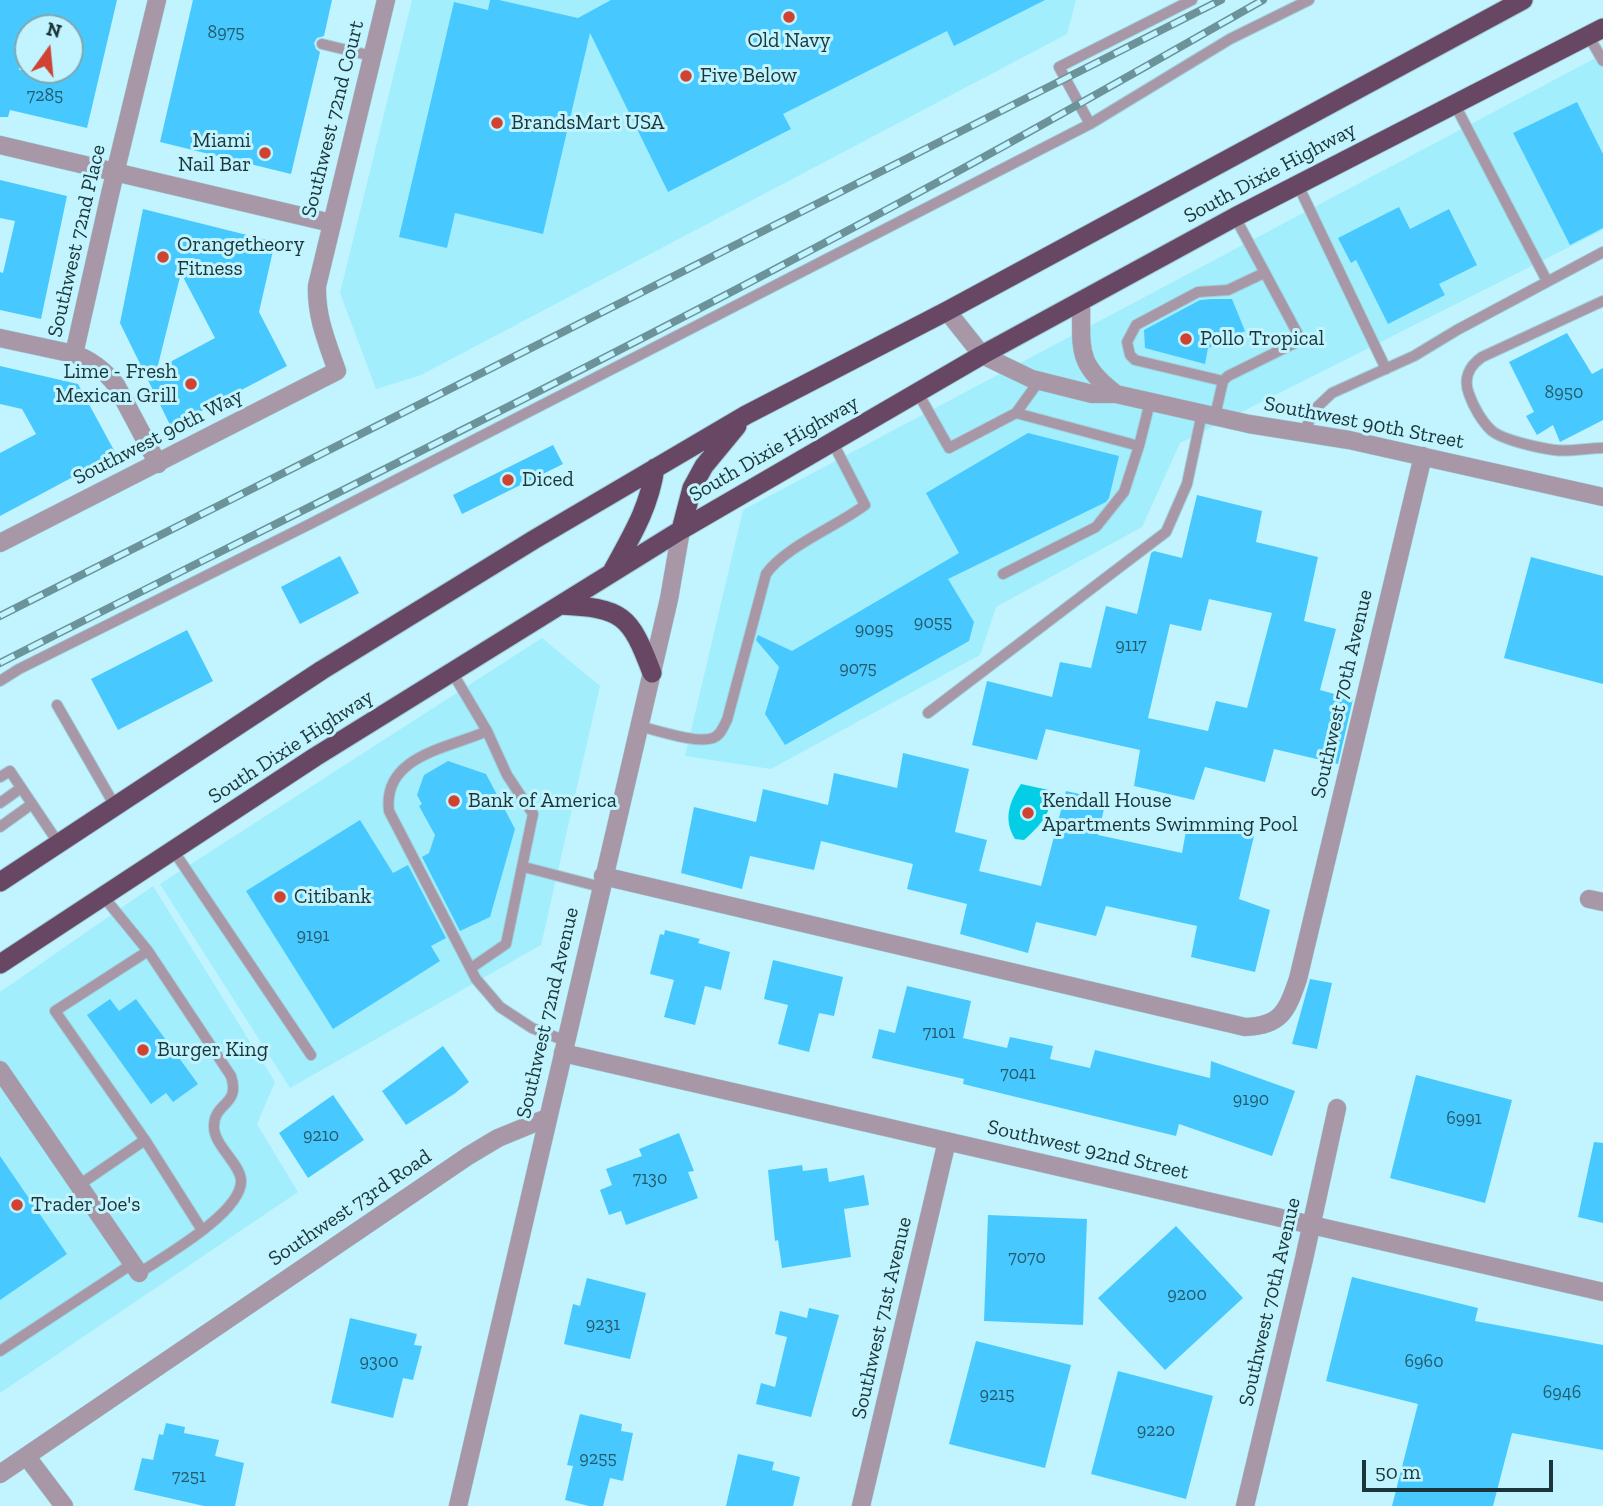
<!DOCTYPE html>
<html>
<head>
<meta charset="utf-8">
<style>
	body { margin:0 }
	#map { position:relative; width:1603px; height:1506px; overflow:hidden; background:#c1f4fe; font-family:"Zilla Slab",serif }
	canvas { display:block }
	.north { position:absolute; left:14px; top:14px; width:70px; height:70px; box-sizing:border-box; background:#c1f4fe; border:2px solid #7fa8b0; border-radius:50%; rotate:15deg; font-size:19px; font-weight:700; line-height:28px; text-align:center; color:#1b363a }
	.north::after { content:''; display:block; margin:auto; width:24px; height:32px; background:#d04333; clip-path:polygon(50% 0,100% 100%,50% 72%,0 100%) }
	.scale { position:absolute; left:1362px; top:1460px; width:191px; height:32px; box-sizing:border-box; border:4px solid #1b363a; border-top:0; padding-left:9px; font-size:21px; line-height:24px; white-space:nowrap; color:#1b363a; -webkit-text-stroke:5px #c1f4fe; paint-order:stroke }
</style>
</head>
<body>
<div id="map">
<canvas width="1603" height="1506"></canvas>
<div class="north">N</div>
<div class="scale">50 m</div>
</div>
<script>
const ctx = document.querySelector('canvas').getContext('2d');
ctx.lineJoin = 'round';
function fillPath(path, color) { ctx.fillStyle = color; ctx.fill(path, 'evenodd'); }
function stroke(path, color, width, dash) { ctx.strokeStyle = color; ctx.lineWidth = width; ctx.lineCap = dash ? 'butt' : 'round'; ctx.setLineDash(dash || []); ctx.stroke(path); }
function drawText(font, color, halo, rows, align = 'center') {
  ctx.font = font + ' "Zilla Slab",serif'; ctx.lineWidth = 6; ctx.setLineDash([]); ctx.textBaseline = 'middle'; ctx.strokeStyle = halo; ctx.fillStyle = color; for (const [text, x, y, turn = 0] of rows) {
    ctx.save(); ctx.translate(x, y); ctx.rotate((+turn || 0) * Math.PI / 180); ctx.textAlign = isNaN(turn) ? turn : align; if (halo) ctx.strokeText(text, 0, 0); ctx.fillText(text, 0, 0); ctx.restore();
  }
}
fillPath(new Path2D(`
	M412,0h664l-9,34 -646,341 -45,14 -36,-96z
	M1603,54v176l-423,213 -38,84 -146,80 -16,48 -209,114 -86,-13 58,-246z
	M542,638l58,48 -59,259 -251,143 -130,-204z
	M153,886l122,196 -18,42 41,68 -298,201v-401z`), '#a2eefc');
fillPath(new Path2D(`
	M1021,784l32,7c-2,22 -12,34 -29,49l-9,-1c-12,-19 -6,-37 6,-55z`), '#04cee6');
fillPath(new Path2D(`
	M0,0h117l-30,128 -77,-18 -2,7h-8zM28,28h42v42h-51z
	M193,0h139l-8,36 -7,2 -3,5 2,6 4,3 -29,122 -131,-32z
	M490,0h9l79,18 33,-18h434l-91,46 -7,-15 -164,83 8,15 -123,63 -78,-159 -47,201 -88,-21 -8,35 -48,-11 55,-235 34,8z
	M1577,102l26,52v74l-33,17 -57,-112z
	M0,180l67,16 -26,123 -41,-9v-38l3,1 12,-52 -15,-3z
	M1399,207l11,22 39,-20 28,56 -38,19 6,11 -57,29 -32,-64 -5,3 -13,-25z
	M143,209l132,33 -16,70 28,54 -116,61 -51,-104zM181,273l34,65 -58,31z
	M1212,299h20l13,32 -37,17 -3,16 -60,-16 -1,-18 56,-30z
	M1567,333l25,41 11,-6v52l-43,22 -7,-17 -16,10 -11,-19 8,-4 -25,-50z
	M0,366l78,18 38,70 -116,62v-63l36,-19 -14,-25 -22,-5z
	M1028,433l91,23 -10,42 -3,4 -158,77 26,43 -5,19 -184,104 -20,-31 14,-47 -23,-27 2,-5 34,16 167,-98 -33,-60z
	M553,445l10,19 -101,50 -9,-19z
	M1197,495l65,16 -6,31 62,15 -14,64 32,8 -16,61 33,9 -15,65 -64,-15 -9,33 -60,-15 -11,33 -60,-14 6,-36 -94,-21 -9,31 -65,-15 15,-64 65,16 8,-35 31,6 15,-62 31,8 14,-61 3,-2 28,7zM1209,599l63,14 -25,95 -31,-7 -8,30 -60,-13 22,-94 31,7z
	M340,556l19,37 -59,31 -19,-37z
	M1531,557l72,19v108l-99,-26z
	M187,630l26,51 -95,49 -27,-51z
	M903,753l66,16 -14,63 32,8 -8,31 62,15 25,-95 40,9 -8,35 84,18 6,-33 66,16 -15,63 31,11 -15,62 -64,-15 6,-31 -91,-20 -10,30 -60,-14 -8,31 -68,-19 7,-30 -60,-15 6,-25 -92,-23 -7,29 -64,-14 -8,33 -61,-16 13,-66 62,15 7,-33 65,16 6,-32 63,15z
	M448,761l38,13 29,55 -25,88 -30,14 -38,-74 7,-4 6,-18 -16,-29 3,-2 -5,-9 7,-20z
	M360,820l33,53 15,-8 38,73 -15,8 9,15 -107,68 -87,-138z
	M665,930l35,9 -2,4 32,9 -9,38 -16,-4 -10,39 -31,-8 10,-37 -24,-6 10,-40 4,1z
	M773,960l70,17 -9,39 -15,-3 -10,39 -31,-8 10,-39 -24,-6z
	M1310,979l22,4 -15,66 -25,-5z
	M907,986l64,15 -8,37 44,10 3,-11 43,9 -3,13 40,9 5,-18 115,28 1,-17 84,30 -23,65 -93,-32 -3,12 -213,-52 1,-5 -92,-21 7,-29 16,4z
	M110,999l9,12 17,-12 62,85 -25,18 -7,-9 -15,11 -64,-89z
	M443,1046l26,36 -15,12 -48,31 -24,-34z
	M1416,1075l96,25 -27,103 -95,-25z
	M333,1095l31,45 -56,38 -29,-45z
	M679,1133l15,38 -6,1 10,26 -72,27 -5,-14 -12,4 -9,-25 12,-5 -6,-16 36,-13 -3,-7z
	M1594,1142l9,1v80l-25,-6z
	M0,1156l67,98 -67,46z
	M802,1165l1,6 24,-3 2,14 35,-7 5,30 -25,4 7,48 -69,11 -4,-28 -3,1 -7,-71z
	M988,1215l99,4 -4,106 -99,-4z
	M1176,1226l67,72 -78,72 -67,-72z
	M1352,1277l126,31 -3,13 128,24v105l-91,-17 -19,73h-101l26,-102 -92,-23z
	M587,1278l59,15 -16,66 -66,-15 9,-40 7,2z
	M809,1308l30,7 -28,102 -55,-13 5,-21 14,4 12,-50 -12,-3 5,-23 27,7z
	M350,1318l67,16 -3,11 8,1 -9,34 -10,-2 -10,40 -62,-15z
	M976,1341l95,24 -26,103 -96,-24z
	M1118,1371l95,25 -27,103 -95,-25z
	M580,1414l42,10 -1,7 12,2 -10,48 -13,-3 -7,28h-14l-24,-6 8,-34 -6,-1z
	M166,1423l19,4 -1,6 35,7 -4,16 29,7 -9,43h-31l-70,-16 8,-32 11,2 6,-26 4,1z
	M738,1454l36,8 -2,8 28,7 -7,29h-67z`), '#47c9ff');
const service = new Path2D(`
	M1588,35l15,26
	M322,44l50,12
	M1454,103l93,178
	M1090,124l-31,-57 133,-67
	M1297,183l89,186
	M1603,301l-121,56c-13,9 -19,22 -13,37 4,12 13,28 23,37 11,9 47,17 62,19 16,2 33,-2 49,-2
	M1223,381l-88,-21 -5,-5 -3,-13 9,-17 62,-33 30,-2 36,-17
	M918,393l31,55 67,-35 23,-32
	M1016,413l123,33 11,-44
	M1215,416l8,-35 5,-5 73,-36 -66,-123
	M1304,432l11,-23 17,-16 82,-37 43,-26 146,-78
	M1003,574l93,-47 28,-35 15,-46
	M452,672l35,59 20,44 26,39 -27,130 -35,24
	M0,681l19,-12 291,-145 780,-400 140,-85 79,-39
	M57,705l58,101
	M928,713l238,-181 21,-48 15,-71
	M639,726c17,4 58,18 74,12 8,-3 10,-11 14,-18l39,-146c20,-28 70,-47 99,-69l-32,-62
	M487,731c-37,17 -105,24 -98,80l87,168 24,28 32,21 34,13
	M0,777l10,-6 49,73
	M0,803l21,-15
	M0,827l32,-23
	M173,850l138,205
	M524,867l77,20
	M103,896l45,55
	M79,1185l66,-45 57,90
	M139,1273c24,-16 104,-61 102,-93 -1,-16 -26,-34 -27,-52 -1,-27 27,-21 17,-52l-83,-125 -93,60 90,129
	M0,1351l132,-87`);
const minor = new Path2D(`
	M157,0l-47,194 -36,160c18,6 30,16 42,31l42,79
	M0,145l331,78
	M1081,301c1,48 -6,62 35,93
	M947,311l35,44 50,24 60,15h24l133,30 100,16 254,57
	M0,338l74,16
	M0,543l337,-172c-10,-29 -21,-54 -20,-85l69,-286
	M603,876l642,151c36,-1 42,-16 53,-48l125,-523
	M1589,899l14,3
	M563,1053l1040,239
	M0,1070l139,203
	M27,1457l37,49
	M0,1474l468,-318 30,-18 49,-20
	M861,1506l86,-365
	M1245,1506l59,-247 33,-151`);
const tertiary = new Path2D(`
	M458,1506l211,-907 12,-69`);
const trunk = new Path2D(`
	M681,530l11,-42 12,-22 33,-40
	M613,570c19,-35 36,-62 42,-102
	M560,605c62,3 70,9 92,68
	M0,882l322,-212 213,-131 211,-124 201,-104 576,-311
	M0,964l315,-207 366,-227 301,-175 253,-138 368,-189`);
stroke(service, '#a0ced7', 12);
stroke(minor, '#a0ced7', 19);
stroke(tertiary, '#a0ced7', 19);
stroke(trunk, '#a0ced7', 21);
stroke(service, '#a897a6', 10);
stroke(minor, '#a897a6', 18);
stroke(tertiary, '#a897a6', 18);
stroke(trunk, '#674764', 19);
const rail = new Path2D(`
	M0,616l1221,-616
	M0,663c313,-159 629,-313 938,-481 109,-59 217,-121 325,-182`);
stroke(rail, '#6c939a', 8);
stroke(rail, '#c1f4fe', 5, [16]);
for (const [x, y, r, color] of [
	[789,17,7,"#d04333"],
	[686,76,7,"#d04333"],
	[497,123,7,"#d04333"],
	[265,153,7,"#d04333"],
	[163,257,7,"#d04333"],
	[1186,339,7,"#d04333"],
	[191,384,7,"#d04333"],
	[508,480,7,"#d04333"],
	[454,801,7,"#d04333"],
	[1028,813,7,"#d04333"],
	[280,897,7,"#d04333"],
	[143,1050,7,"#d04333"],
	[17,1205,7,"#d04333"]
]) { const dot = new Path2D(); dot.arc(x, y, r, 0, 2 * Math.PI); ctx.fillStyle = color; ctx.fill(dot); stroke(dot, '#c1f4fe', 2.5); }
drawText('18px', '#265b6b', null, [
	["8975",226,33],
	["7285",45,96],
	["8950",1564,393],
	["9055",933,623],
	["9095",874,630],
	["9117",1131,646],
	["9075",858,669],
	["9191",313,936],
	["7101",939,1033],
	["7041",1018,1074],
	["9190",1251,1100],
	["6991",1464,1119],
	["9210",321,1136],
	["7130",650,1179],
	["7070",1027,1258],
	["9200",1187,1295],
	["9231",603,1325],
	["9300",379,1362],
	["6960",1424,1362],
	["6946",1562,1393],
	["9215",997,1395],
	["9220",1156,1431],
	["9255",598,1459],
	["7251",189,1477]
]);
drawText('21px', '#1b363a', '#c1f4fe', [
	["Old Navy",789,41,"center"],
	["Five Below",700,76],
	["BrandsMart USA",511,123],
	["Miami",251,141,"right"],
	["Nail Bar",251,165,"right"],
	["Orangetheory",177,245],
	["Fitness",177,269],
	["Pollo Tropical",1200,339],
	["Lime - Fresh",177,372,"right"],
	["Mexican Grill",177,396,"right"],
	["Diced",522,480],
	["Bank of America",468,801],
	["Kendall House",1042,801],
	["Apartments Swimming Pool",1042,825],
	["Citibank",294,897],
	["Burger King",157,1050],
	["Trader Joe's",31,1205]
], 'left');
drawText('21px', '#1b363a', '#c1f4fe', [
	["Southwest 72nd Court",333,119,-76],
	["South Dixie Highway",1270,173,-28],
	["Southwest 72nd Place",77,241,-77],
	["Southwest 90th Street",1364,423,11],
	["Southwest 90th Way",158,437,-27],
	["South Dixie Highway",774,449,-30],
	["Southwest 70th Avenue",1342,694,-77],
	["South Dixie Highway",291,747,-33],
	["Southwest 72nd Avenue",548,1013,-77],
	["Southwest 92nd Street",1088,1150,13],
	["Southwest 73rd Road",350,1208,-34],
	["Southwest 70th Avenue",1270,1302,-77],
	["Southwest 71st Avenue",882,1318,-77]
]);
</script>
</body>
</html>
